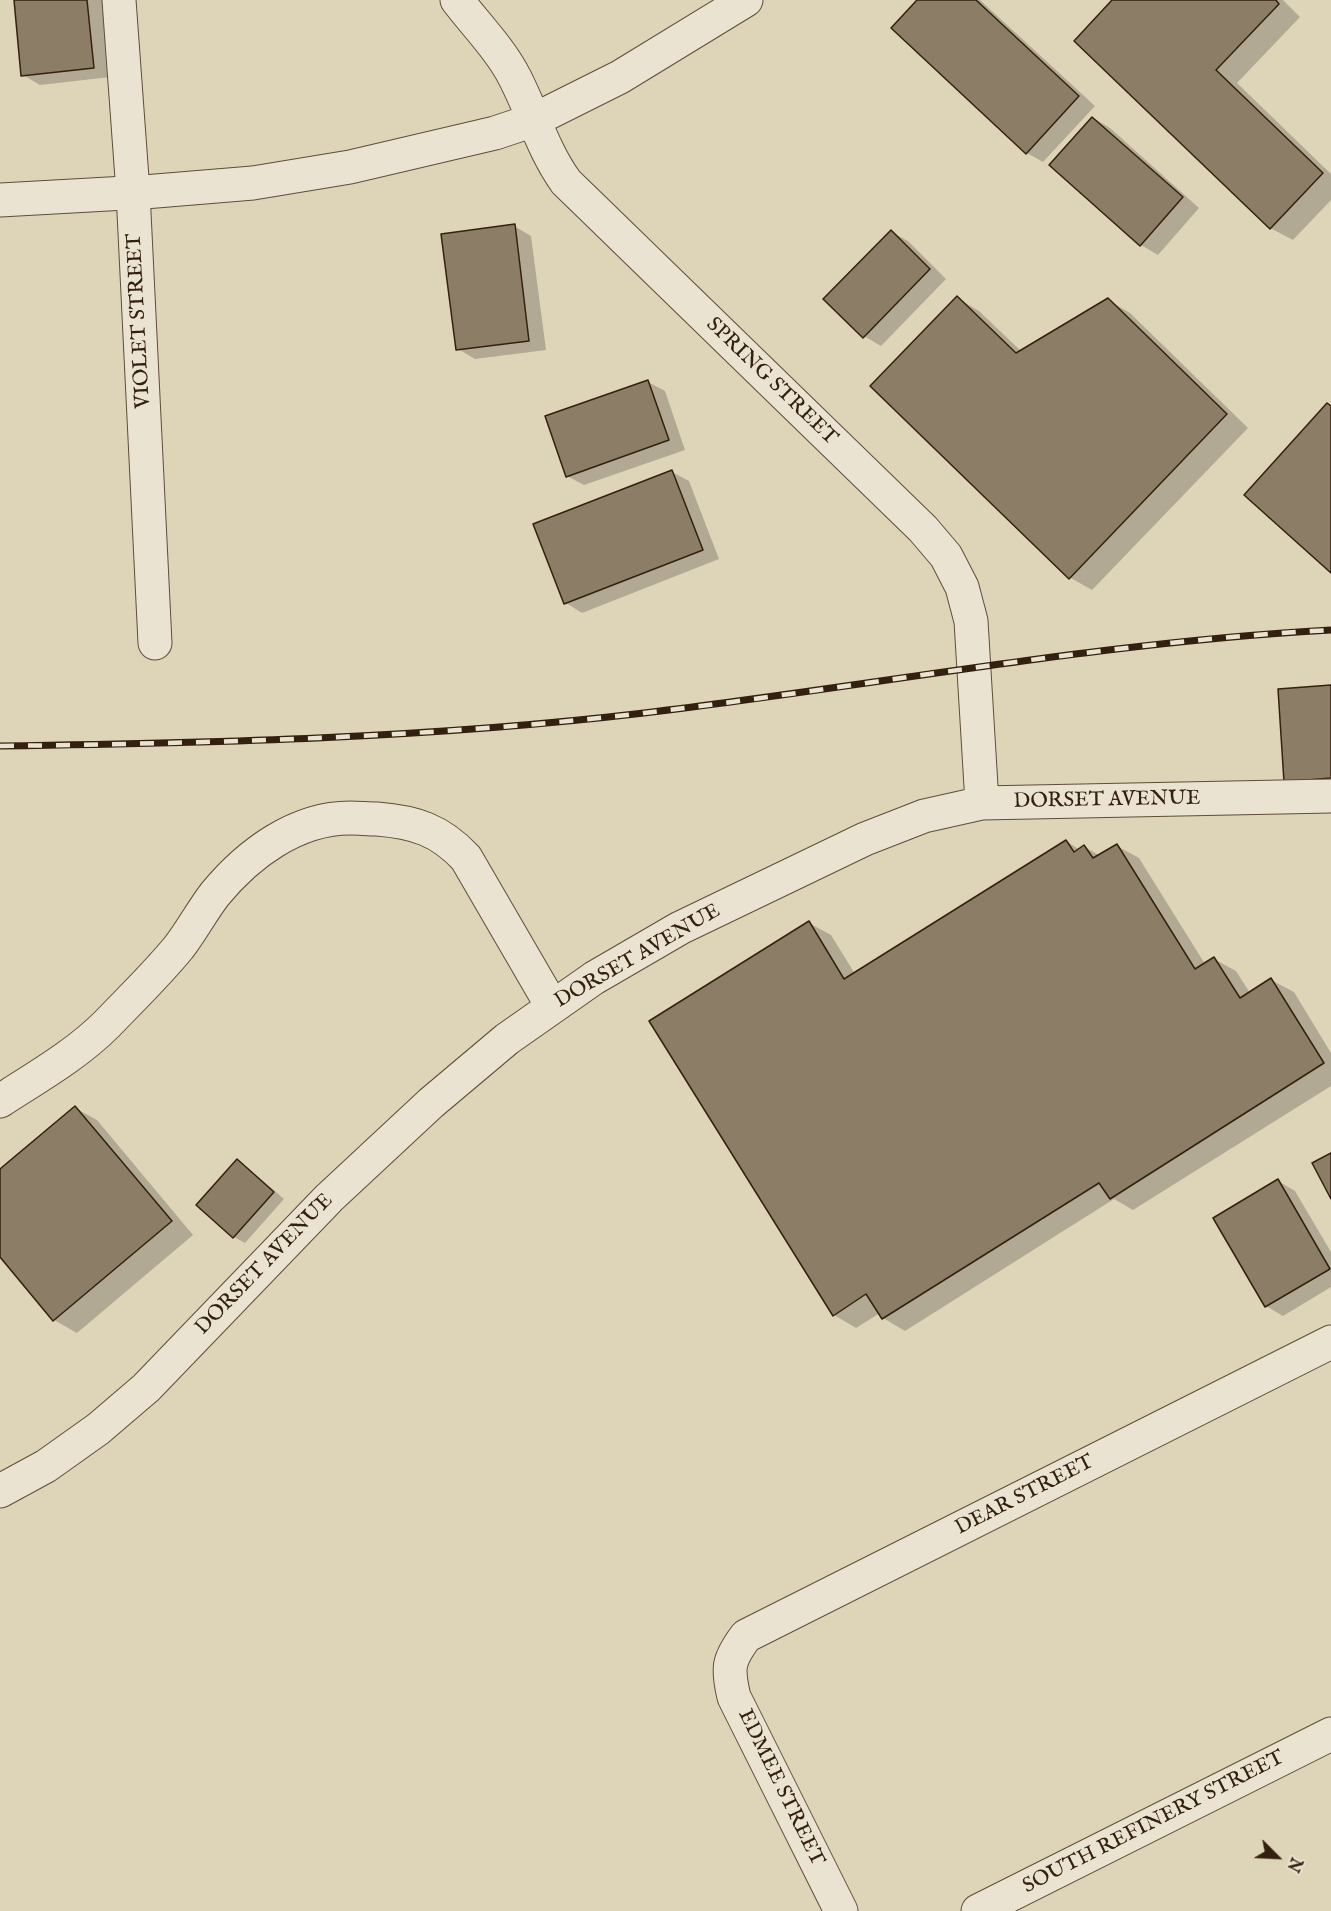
<!DOCTYPE html>
<html>
<head>
<meta charset="utf-8">
<style>
	body { margin:0 }
	#map { position:relative; width:1331px; height:1911px; overflow:hidden; background:#ded4b8; font-family:"IM FELL English",serif }
	canvas { display:block }
	.north { position:absolute; left:1247px; top:1827px; width:60px; height:60px; -webkit-text-stroke:4px #eae3d1; paint-order:stroke; rotate:114deg; font-size:16px; font-weight:700; line-height:24px; text-align:center; color:#34200e }
	.north::after { content:''; display:block; margin:auto; width:21px; height:27px; background:#34200e; clip-path:polygon(50% 0,100% 100%,50% 72%,0 100%) }
</style>
</head>
<body>
<div id="map">
<canvas width="1331" height="1911"></canvas>
<div class="north">N</div>
</div>
<script>
const ctx = document.querySelector('canvas').getContext('2d');
ctx.lineJoin = 'round';
function fillPath(path, color) { ctx.fillStyle = color; ctx.fill(path, 'evenodd'); }
function stroke(path, color, width, dash) { ctx.strokeStyle = color; ctx.lineWidth = width; ctx.lineCap = dash ? 'butt' : 'round'; ctx.setLineDash(dash || []); ctx.stroke(path); }
function drawText(font, color, halo, rows, align = 'center') {
  ctx.font = font + ' "IM FELL English",serif'; ctx.lineWidth = 4.5; ctx.setLineDash([]); ctx.textBaseline = 'middle'; ctx.strokeStyle = halo; ctx.fillStyle = color; for (const [text, x, y, turn = 0] of rows) {
    ctx.save(); ctx.translate(x, y); ctx.rotate((+turn || 0) * Math.PI / 180); ctx.textAlign = isNaN(turn) ? turn : align; if (halo) ctx.strokeText(text, 0, 0); ctx.fillText(text, 0, 0); ctx.restore();
  }
}
fillPath(new Path2D(`
	M16,0h86l8,77 -70,8 -17,-10z
	M919,0h61l115,106 -52,56 -16,-9z
	M1114,0h169l17,17 -63,66 94,91v26l-38,40 -23,-12z
	M1093,118l17,10 89,80 -41,47 -17,-10z
	M514,226l17,10 15,114 -71,9 -17,-10z
	M891,232l17,9 38,38 -65,67 -17,-10z
	M957,298l22,13 43,41 86,-52 22,13 118,115 -156,162 -23,-13z
	M648,382l17,9 20,59 -101,35 -17,-9z
	M672,472l17,9 30,78 -137,54 -16,-10z
	M1066,841l14,9 5,-3 15,9 17,-10 22,12 66,106 9,-5 22,12 14,22 21,-13 23,12 37,61v33l-198,124 -19,-11 -209,132 -22,-13 -3,-5 -24,15 -22,-13 -25,-392 22,12 24,39z
	M75,1108l22,12 96,115 -116,98 -23,-13 -54,-65v-84z
	M237,1161l11,7 36,31 -39,44 -11,-6z
	M1278,1181l17,10 36,61v35l-48,29 -17,-10z`), '#0003');
const building = new Path2D(`
	M14,0h73l7,68 -73,8z
	M917,0h59l103,96 -53,58 -135,-126z
	M1112,0h164l3,4 -63,66 107,103 -53,56 -196,-188z
	M1092,117l91,80 -43,49 -91,-81z
	M515,224l14,117 -73,9 -15,-116z
	M891,230l39,39 -67,69 -40,-39z
	M957,296l59,57 92,-55 119,116 -158,165 -199,-193z
	M648,380l21,60 -103,37 -21,-61z
	M1327,403l4,3v167l-87,-78z
	M672,470l31,80 -139,54 -31,-80z
	M1331,685v93l-47,4 -6,-93z
	M1066,840l8,12 10,-7 9,13 24,-14 78,125 19,-12 26,41 31,-20 53,85 -214,136 -11,-16 -217,136 -16,-25 -33,22 -184,-295 160,-100 35,58z
	M75,1106l97,115 -119,100 -53,-64v-88z
	M1331,1153v46l-19,-36z
	M237,1159l37,33 -41,46 -37,-33z
	M1278,1179l52,90 -65,38 -52,-89z`);
fillPath(building, '#8c7e66');
stroke(building, '#34200e', 1.5);
const minor = new Path2D(`
	M119,0l14,192 22,451
	M457,0c19,25 44,50 58,78 18,35 28,72 51,104l357,347 23,27 16,31 9,34 11,182
	M0,1101c37,-24 76,-46 107,-77 24,-25 50,-50 72,-77 13,-17 23,-36 36,-53 33,-40 81,-76 135,-76 9,0 18,1 27,1 38,3 63,11 89,39l86,148
	M0,1491l46,-25 52,-37 48,-41 183,-190 102,-95 76,-64 87,-61 86,-50 185,-89 59,-23 58,-13 349,-7
	M841,1911l-107,-214c-7,-29 -6,-37 12,-61l585,-294
	M978,1911l353,-177`);
const tertiary = new Path2D(`
	M0,200l144,-8 109,-9 97,-16 145,-34 39,-13 86,-43 126,-77`);
stroke(minor, '#5e4d38', 35);
stroke(tertiary, '#5e4d38', 35);
stroke(minor, '#eae3d1', 33);
stroke(tertiary, '#eae3d1', 33);
const rail = new Path2D(`
	M0,746c215,-3 430,-8 644,-33 229,-27 457,-71 687,-83`);
stroke(rail, '#34200e', 7);
stroke(rail, '#eae3d1', 4.5, [14]);
drawText('21px', '#34200e', '#eae3d1', [
	["VIOLET STREET",140,321,-93],
	["SPRING STREET",771,382,44],
	["DORSET AVENUE",1107,801,-1],
	["DORSET AVENUE",638,957,-30],
	["DORSET AVENUE",265,1265,-46],
	["DEAR STREET",1025,1496,-27],
	["EDMEE STREET",780,1788,64],
	["SOUTH REFINERY STREET",1154,1823,-27]
]);
</script>
</body>
</html>
